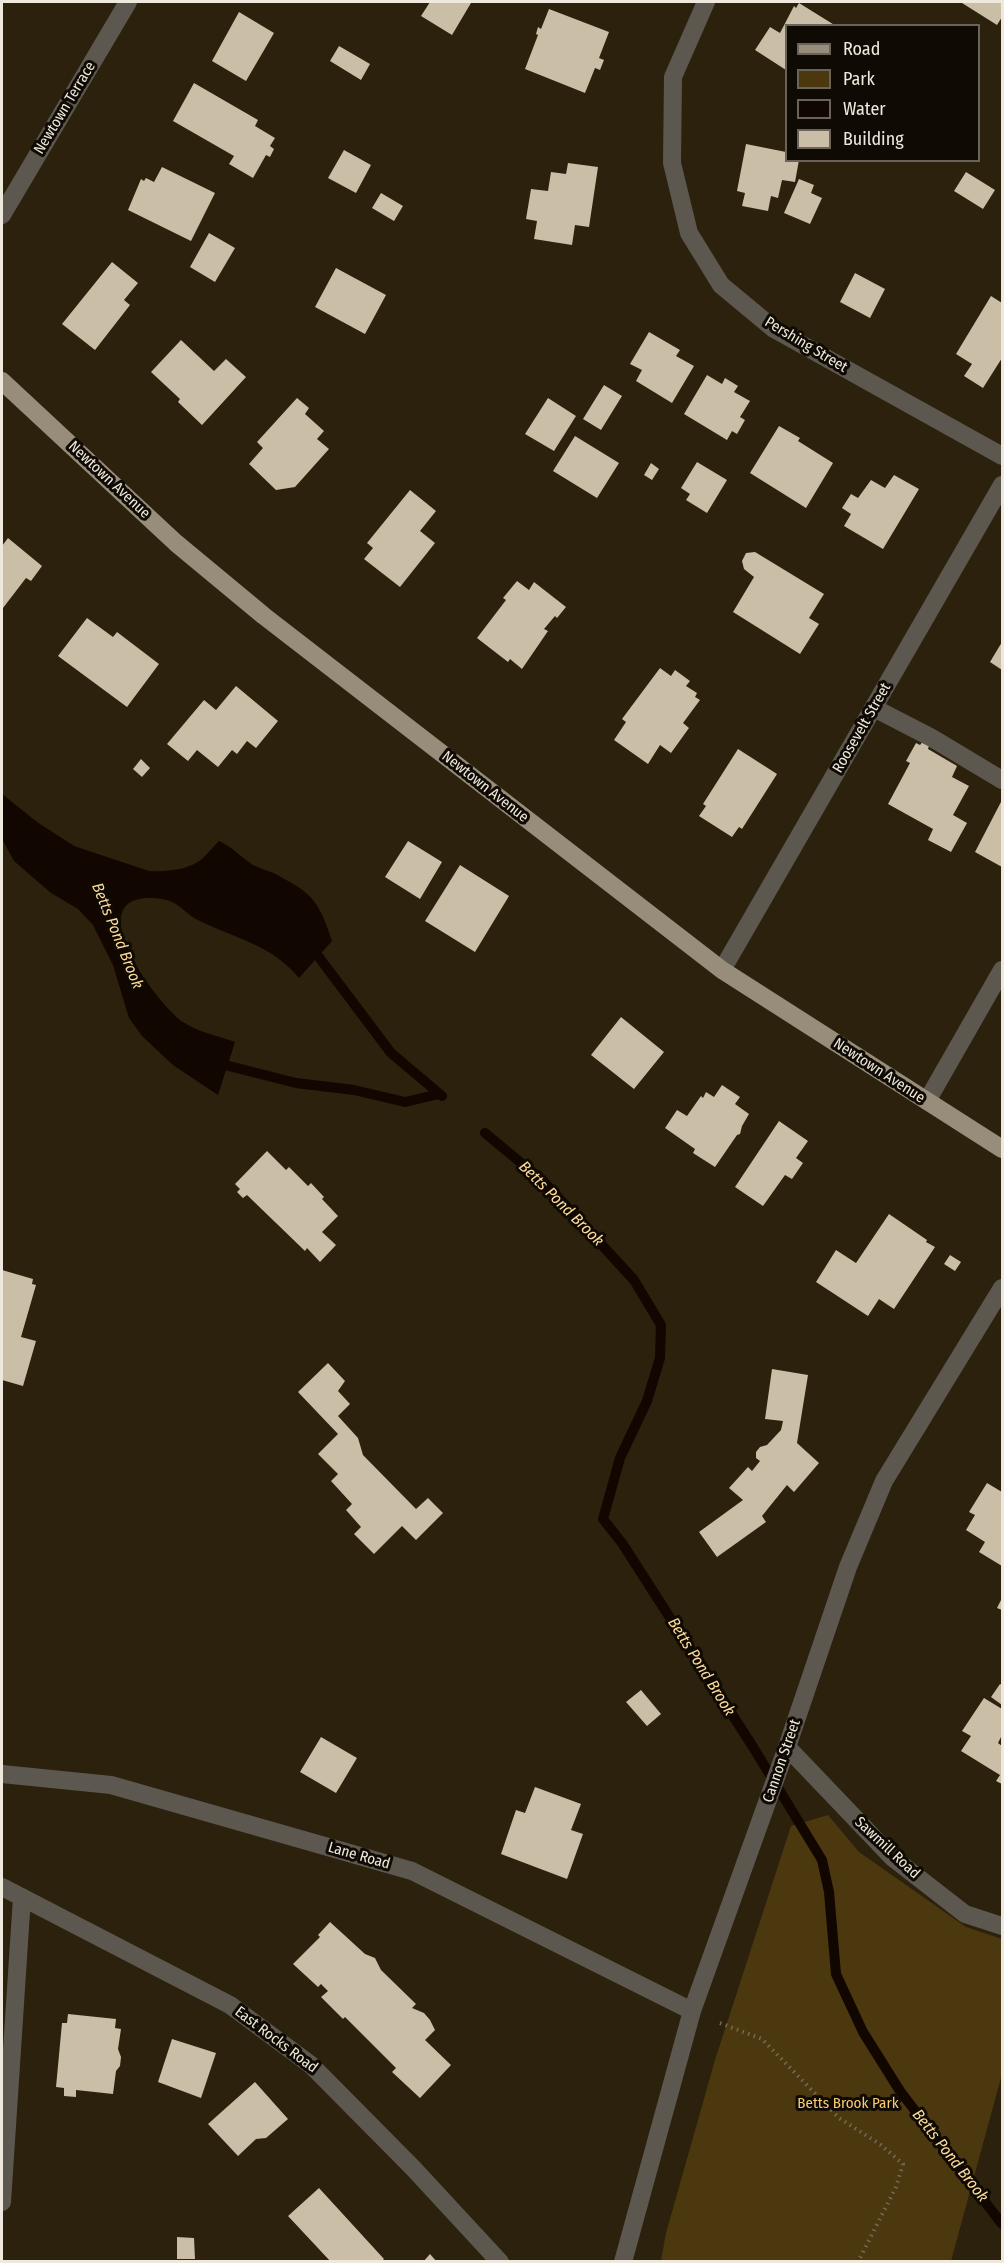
<!DOCTYPE html>
<html>
<head>
<meta charset="utf-8">
<style>
	body { margin:0 }
	#map { position:relative; width:1004px; height:2263px; overflow:hidden; background:#2b210d; font-family:"Fira Sans Condensed",sans-serif }
	canvas { display:block }
	.frame { position:absolute; inset:0; border:3px solid #efe8dc; pointer-events:none }
	.legend { position:absolute; left:785px; top:24px; width:195px; height:138px; box-sizing:border-box; background:#0f0b04; border:2px solid #69635a; margin:0; padding:8px 10px; list-style:none; font-size:18px; color:#efe8dc }
	.legend li { display:flex; align-items:center; gap:12px; height:30px }
	.legend b { width:30px; border:2px solid #69635a }
</style>
</head>
<body>
<div id="map">
<canvas width="1004" height="2263"></canvas>
<div class="frame"></div>
<ul class="legend">
<li><b style="height:8px;background:#978d7a"></b>Road</li>
<li><b style="height:16px;background:#4c380f"></b>Park</li>
<li><b style="height:16px;background:#120600"></b>Water</li>
<li><b style="height:16px;background:#cbbea6"></b>Building</li>
</ul>
</div>
<script>
const ctx = document.querySelector('canvas').getContext('2d');
ctx.lineJoin = 'round';
function fillPath(path, color) { ctx.fillStyle = color; ctx.fill(path, 'evenodd'); }
function stroke(path, color, width, dash) { ctx.strokeStyle = color; ctx.lineWidth = width; ctx.lineCap = dash ? 'butt' : 'round'; ctx.setLineDash(dash || []); ctx.stroke(path); }
function drawText(font, color, halo, rows, align = 'center') {
  ctx.font = font + ' "Fira Sans Condensed",sans-serif'; ctx.lineWidth = 6; ctx.setLineDash([]); ctx.textBaseline = 'middle'; ctx.strokeStyle = halo; ctx.fillStyle = color; for (const [text, x, y, turn = 0] of rows) {
    ctx.save(); ctx.translate(x, y); ctx.rotate((+turn || 0) * Math.PI / 180); ctx.textAlign = isNaN(turn) ? turn : align; if (halo) ctx.strokeText(text, 0, 0); ctx.fillText(text, 0, 0); ctx.restore();
  }
}
fillPath(new Path2D(`
	M828,1815l31,37 107,75 36,12v135l-51,187h-290l5,-28 49,-173 76,-234z`), '#4c380f');
fillPath(new Path2D(`
	M2,794l35,28 37,24 75,25c18,1 43,-1 56,-15 5,-5 9,-10 14,-15 13,6 22,16 34,24 8,4 18,6 26,11 36,19 40,27 53,65l-33,37c-28,-34 -63,-39 -101,-58 -10,-4 -16,-14 -26,-18 -11,-5 -35,-6 -44,2 -29,23 34,104 55,118 15,10 35,14 52,20l-17,53 -45,-30 -31,-29 -13,-18 -16,-53 -20,-40 -15,-16 -27,-16 -37,-32 -12,-22z`), '#120600');
stroke(new Path2D(`
	M310,948l8,8 73,97 51,43
	M213,1062l83,21 58,7 51,12 34,-8
	M485,1133l58,48 91,99 27,45 -1,33 -13,43 -27,57 -17,61 19,24 131,204 69,113 7,32 7,82 27,58 37,59 102,133`), '#120600', 10);
fillPath(new Path2D(`
	M430,2h38l3,1 -19,32 -31,-19z
	M963,2h39v15l-5,8 -35,-22z
	M799,3l37,23h-50v44l-31,-20 15,-23 10,6 14,-27 2,2z
	M549,9l60,23 -10,26 5,2 -4,10 -5,-2 -10,25 -60,-24 13,-34 -2,-1 2,-7 3,2z
	M239,12l35,21 -28,48 -34,-20z
	M339,46l31,18 -9,16 -31,-19z
	M194,83l64,37 -3,6 20,12 -5,8 4,3 -4,8 -4,-2 -13,23 -24,-14 5,-8 -61,-35z
	M746,144l40,8v8h13l-4,22 -13,-2 -4,18 -7,-2 -3,15 -26,-5 3,-13 -8,-2z
	M344,150l27,15 -15,28 -28,-15z
	M568,163l30,4 -9,60 -14,-2 -3,20 -38,-6 3,-18 -11,-2 5,-30 17,2 3,-19 15,2z
	M162,167l53,26 -24,48 -63,-31 13,-31 3,2 2,-3 8,4z
	M966,172l29,18 -12,19 -29,-18z
	M799,179l15,6 -3,8 11,5 -12,26 -26,-11z
	M381,193l22,13 -9,15 -22,-13z
	M209,233l26,15 -20,34 -25,-15z
	M112,262l26,21 -14,17 6,5 -35,45 -33,-26z
	M336,268l50,27 -21,39 -50,-27z
	M855,273l30,16 -15,29 -30,-16z
	M991,296l11,7v55l-19,30 -19,-12 8,-12 -16,-10z
	M649,332l31,18 -4,6 18,10 -22,37 -36,-22 6,-11 -12,-6z
	M181,340l33,31 12,-12 20,18 -44,48 -24,-23 2,-3 -29,-27z
	M707,375l15,9 3,-6 13,8 -4,6 16,9 -10,16 5,3 -8,14 -5,-3 -5,9 -43,-26z
	M604,385l18,11 -21,34 -18,-11z
	M297,398l12,10 -4,6 19,17 -7,8 12,10 -34,38 -19,3 -27,-26 14,-16 -6,-6z
	M548,398l28,18 -22,35 -29,-17z
	M779,426l21,12 -2,3 35,22 -27,45 -56,-35z
	M575,436l44,27 -22,35 -44,-27z
	M697,462l30,18 -20,33 -21,-13 4,-6 -9,-6z
	M651,463l8,6 -7,11 -8,-5z
	M894,475l25,14 -36,60 -39,-23 7,-12 -9,-6 9,-14 7,4 13,-18 14,8z
	M410,490l26,21 -16,20 15,12 -35,44 -36,-28 9,-11 -6,-5z
	M8,538l34,28 -11,15 -5,-3 -23,30 -1,-62z
	M755,552l69,42 -15,24 10,6 -19,30 -67,-42 21,-35 -10,-8 -2,-8 4,-8z
	M517,581l12,9 5,-8 32,25 -9,11 -2,-2 -11,13 4,2 -26,38 -12,-10 -2,3 -31,-24 29,-38 -3,-2z
	M87,618l26,19 4,-5 42,32 -32,43 -69,-51z
	M1002,642v28l-12,-8z
	M660,668l11,8 4,-6 15,11 -4,5 11,7 -2,4 5,3 -17,23 6,5 -18,25 -11,-8 -12,19 -34,-24 12,-18 -4,-3z
	M236,686l42,35 -22,27 -9,-7 -10,13 -5,-4 -14,17 -21,-17 -9,11 -21,-17 37,-44 12,10z
	M924,740l6,3 -2,6 29,17 -5,11 17,9 -16,29 14,8 -16,29 -23,-12 5,-11 -45,-25 22,-41 -4,-2 10,-18 4,2z
	M738,749l39,25 -35,55 -3,-2 -7,10 -33,-21 7,-10 -3,-2z
	M141,759l9,9 -8,9 -9,-8z
	M1002,800v67l-27,-15z
	M408,841l34,21 -22,37 -35,-22z
	M460,865l49,31 -34,56 -50,-31z
	M621,1017l43,35 -30,37 -43,-34z
	M722,1085l18,12 -5,7 14,10 -7,12 -2,8 -3,1 -22,32 -22,-14 2,-4 -30,-21 12,-18 10,6 14,-20 2,2 3,-6 8,5z
	M779,1121l29,20 -12,17 7,5 -11,16 -7,-4 -22,31 -28,-19z
	M267,1151l19,19 3,-3 19,19 3,-3 13,14 -2,2 16,17 -16,16 14,13 -16,17 -13,-14 -2,3 -58,-56 -4,3 -6,-6 3,-3 -5,-5z
	M889,1214l38,26 -1,2 9,5 -41,62 -15,-10 -11,17 -52,-34 20,-32 20,13z
	M950,1255l11,7 -6,9 -11,-7z
	M2,1270l31,9 -1,5 4,1 -15,52 15,4 -13,45 -21,-6z
	M328,1363l17,18 -7,10 12,13 -12,12 20,22 5,17 53,54 12,-11 15,15 -27,27 -14,-14 -28,28 -20,-20 7,-7 -15,-17 6,-6 -21,-23 7,-7 -20,-20 20,-20 -40,-42z
	M772,1369l36,6 -11,68 22,20 -25,29 -7,-7 -25,31 4,6 -49,35 -18,-25 44,-32 -14,-12 19,-21 4,4 8,-10 -4,-3v-6l4,-5 7,-2 14,-15 2,-9 -18,-2z
	M987,1483l15,9v74l-23,-14 6,-10 -19,-12 9,-15 -6,-3z
	M1002,1598v12l-5,-2z
	M1000,1684l2,1v20l-11,-8z
	M641,1690l20,24 -14,12 -21,-24z
	M984,1698l18,11v26l-4,8 4,3v38l-6,-3 4,-6 -39,-24 10,-15 -9,-5z
	M321,1737l36,21 -21,35 -36,-21z
	M535,1787l46,17 -10,26 12,4 -16,45 -66,-25 15,-44 9,3z
	M330,1922l35,32 10,4 6,12 35,34 -4,4 12,5 6,7 5,10 -10,10 26,25 -31,33 -28,-26 4,-4 -51,-51 -2,2 -22,-22 7,-6 -7,-7 -3,3 -25,-23 27,-27 -2,-2z
	M68,2014l48,5 -1,9 6,1 -3,20 3,8 -1,9 -4,5 -3,23 -37,-4v7l-12,-1v-8l-8,-1 6,-64h5z
	M172,2039l44,14 -15,45 -43,-16z
	M255,2082l33,37 -22,19 -10,1 -18,17 -30,-32z
	M319,2188l65,71 -3,3h-50l-43,-46z
	M177,2237l17,1 1,21h-18z
	M430,2254l7,8h-14z`), '#cbbea6');
stroke(new Path2D(`
	M720,2023l42,16 77,79 42,27 22,19 -7,23 -38,75`), '#736a59', 4, [1.5, 4.5]);
stroke(new Path2D(`
	M706,2l-33,75 -1,86 17,70 32,52 53,44 228,127
	M2,215l126,-213
	M874,708l58,30 70,42
	M722,970l280,-485
	M927,1101l75,-131
	M787,1747l106,111 72,56 37,12
	M2,1774l109,11 301,86 280,140
	M2,1887l228,118 81,60 102,103 87,94
	M2,2202l20,-305
	M623,2262l69,-251 95,-264 61,-180 36,-86 118,-193`), '#5d584f', 18);
stroke(new Path2D(`
	M2,381l174,162 88,73 458,354 280,179`), '#978d7a', 18);
drawText('15px', '#efe8dc', '#0f0b04', [
	["Newtown Terrace",65,108,-59],
	["Pershing Street",806,345,31],
	["Newtown Avenue",109,480,43],
	["Roosevelt Street",862,728,-60],
	["Newtown Avenue",485,787,38],
	["Newtown Avenue",879,1071,33],
	["Cannon Street",782,1761,-71],
	["Sawmill Road",887,1848,43],
	["Lane Road",359,1856,16],
	["East Rocks Road",276,2040,37]
]);
drawText('15px', '#facb72', '#0f0b04', [
	["Betts Brook Park",848,2104]
]);
drawText('italic 16px', '#fedb9a', '#0f0b04', [
	["Betts Pond Brook",117,936,68],
	["Betts Pond Brook",561,1204,45],
	["Betts Pond Brook",701,1667,58],
	["Betts Pond Brook",950,2156,52]
]);
</script>
</body>
</html>
